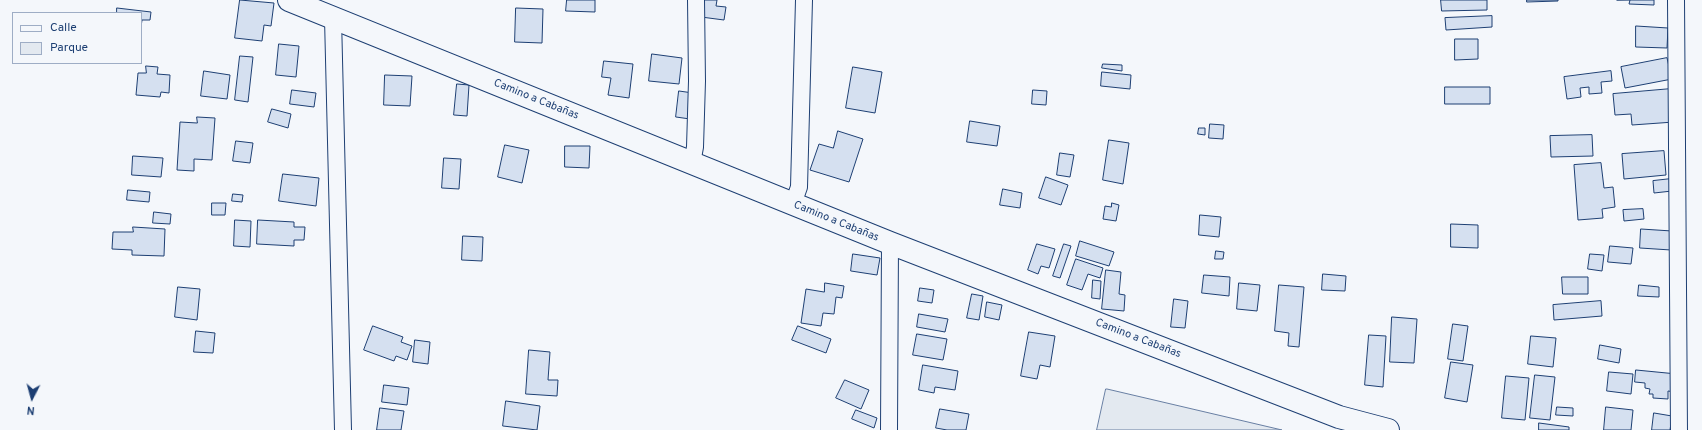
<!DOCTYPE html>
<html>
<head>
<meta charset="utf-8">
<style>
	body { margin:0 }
	#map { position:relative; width:1702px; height:430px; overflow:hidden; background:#f4f7fb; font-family:Overpass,sans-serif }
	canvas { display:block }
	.legend { position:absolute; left:12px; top:12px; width:130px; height:52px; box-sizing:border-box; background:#f4f7fb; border:1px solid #9eadc5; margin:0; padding:5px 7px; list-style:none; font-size:12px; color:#1d3f73 }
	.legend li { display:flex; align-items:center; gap:8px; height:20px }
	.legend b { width:20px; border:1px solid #9eadc5 }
	.north { position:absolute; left:12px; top:378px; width:40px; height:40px; -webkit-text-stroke:3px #f4f7fb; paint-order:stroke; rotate:186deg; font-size:11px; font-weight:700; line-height:16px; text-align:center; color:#1d3f73 }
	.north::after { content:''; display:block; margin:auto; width:14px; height:18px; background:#1d3f73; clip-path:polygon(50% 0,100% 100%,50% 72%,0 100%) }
</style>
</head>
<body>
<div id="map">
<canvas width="1702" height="430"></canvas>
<ul class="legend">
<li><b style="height:5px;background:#f4f7fb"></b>Calle</li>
<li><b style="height:11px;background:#e3e9f0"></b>Parque</li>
</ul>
<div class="north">N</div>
</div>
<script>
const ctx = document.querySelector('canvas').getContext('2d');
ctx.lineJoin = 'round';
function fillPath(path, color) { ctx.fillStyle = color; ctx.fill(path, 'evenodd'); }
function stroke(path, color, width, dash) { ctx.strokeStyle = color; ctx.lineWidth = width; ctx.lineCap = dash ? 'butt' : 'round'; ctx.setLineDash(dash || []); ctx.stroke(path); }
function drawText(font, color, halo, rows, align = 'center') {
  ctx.font = font + ' Overpass,sans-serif'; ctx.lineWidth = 3; ctx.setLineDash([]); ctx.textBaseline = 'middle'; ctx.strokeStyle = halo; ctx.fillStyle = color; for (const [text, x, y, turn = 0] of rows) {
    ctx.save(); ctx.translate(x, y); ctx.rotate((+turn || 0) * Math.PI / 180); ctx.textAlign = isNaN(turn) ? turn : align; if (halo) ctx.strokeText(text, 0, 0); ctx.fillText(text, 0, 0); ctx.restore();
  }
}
const green = new Path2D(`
	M1106,389h1l175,41h-185z`);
fillPath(green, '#e3e9f0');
stroke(green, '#687fa3', 1);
const building = new Path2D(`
	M240,0l34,3 -3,23 -7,-1 -2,16 -27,-3z
	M567,0h28v12l-29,-1z
	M703,0h14l-1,6 10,1 -2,13 -23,-3z
	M1441,0h46v10l-45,1z
	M1527,0h31v1l-31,1z
	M1617,0h37v5l-25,-1 1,-4z
	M117,8l34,4 -1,8h-8l-1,7v-14h-24z
	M516,8l27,1 -1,34 -27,-1z
	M1492,16v11l-46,3 -1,-12z
	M1636,26l32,2 -1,20 -31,-1z
	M1455,39h23v20l-23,1z
	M279,44l20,2 -3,31 -20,-2z
	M652,54l30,4 -3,26 -30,-3z
	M240,56l13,1 -5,45 -13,-2z
	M1667,58l5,21 -47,9 -4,-21z
	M604,61l29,3 -4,34 -21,-3 3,-17 -9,-1z
	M1103,64l19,1v6l-20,-3z
	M146,66l12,1 -1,7 13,1 -1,18 -8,-1 -1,5 -24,-2 2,-22h8z
	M853,67l29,5 -7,41 -29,-5z
	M204,71l26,4 -3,24 -26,-3z
	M1611,71l1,10 -11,1 1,11 -13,1v-7l-9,1 1,9 -14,2 -3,-22z
	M1102,72l29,3 -1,14 -29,-3z
	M385,75l27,1 -2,30 -26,-1z
	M457,84l12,1 -2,31 -13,-1z
	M1445,87h45v17h-45z
	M1671,89l3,33 -42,3 -1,-11 -16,1 -2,-21z
	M292,90l24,3 -2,14 -24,-3z
	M1033,90l14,1 -1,14 -14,-1z
	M679,91l14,2 -3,26 -14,-2z
	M272,109l19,5 -3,14 -20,-6z
	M197,117l18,1 -3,42 -18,-1v12l-17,-1 3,-48 17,1z
	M970,121l30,5 -3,20 -30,-4z
	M1210,124l14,1 -1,14 -14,-1z
	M1199,128h6v7l-7,-1z
	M838,131l25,8 -14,43 -39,-12 9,-26 14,4z
	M1592,135l1,21 -42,1 -1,-21z
	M1109,140l20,3 -6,41 -20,-4z
	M236,141l17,2 -3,20 -17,-2z
	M505,145l24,5 -7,33 -24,-6z
	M565,146h25l-1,22 -24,-1z
	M1664,151l2,24 -42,4 -2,-25z
	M1060,153l14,2 -4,22 -13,-2z
	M133,156l30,2 -2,19 -29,-2z
	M444,158l17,1 -2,30 -17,-1z
	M1601,163l3,25 9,-1 2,20 -13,2 1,9 -25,2 -4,-55z
	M283,174l36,4 -3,28 -37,-5z
	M1046,177l22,8 -7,20 -22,-7z
	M1671,179l1,12 -18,2 -1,-12z
	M1003,189l19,4 -2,15 -20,-3z
	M128,190l22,2 -1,10 -22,-2z
	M233,194l10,1 -1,7 -10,-1z
	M212,203h14l-1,12h-13z
	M1112,203l7,2 -3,16 -13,-2 2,-13 6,1z
	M1643,209l1,10 -20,2 -1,-11z
	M154,212l17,2 -1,10 -17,-1z
	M1200,215l21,2 -2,20 -20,-2z
	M235,220l16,1 -1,26 -16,-1z
	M258,220l36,2v5h11l-1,13h-10v6l-37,-2z
	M1451,224l27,1v23l-27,-1z
	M133,227l32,2 -1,27 -32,-1v-5l-20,-1 1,-17h20z
	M1641,229l31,2 -1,19 -31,-2z
	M463,236l20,1 -1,24 -20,-1z
	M1080,241l34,11 -5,14 -33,-10z
	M1037,244l18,5 -6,19 -8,-2 -3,8 -10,-4z
	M1064,244l7,2 -11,32 -7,-2z
	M1610,246l23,2 -2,16 -23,-2z
	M1216,251l8,1 -1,7h-8z
	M853,254l27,4 -3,17 -26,-4z
	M1590,254l14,1 -2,16 -14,-2z
	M1076,259l27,9 -3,10 -12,-4 -6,16 -15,-5z
	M1106,270l15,2 -2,22 6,1 -1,16 -22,-2z
	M1323,274l23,2 -1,15 -23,-1z
	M1204,275l26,2 -1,19 -27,-3z
	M1562,277h26v17h-25z
	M1093,280l8,1 -1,18 -8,-1z
	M825,283l19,3 -2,12 -6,-1 -2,17 -11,-1 -2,13 -20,-3 5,-34 18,3z
	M1239,283l21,2 -3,26 -20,-2z
	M1279,285l25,2 -5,60 -11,-1 1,-13 -14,-2z
	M1639,285l20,2v10l-21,-1z
	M178,287l22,2 -3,31 -22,-3z
	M920,288l14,2 -2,13 -14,-2z
	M972,294l11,2 -4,24 -12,-2z
	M1174,299l14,2 -3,27 -14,-1z
	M1601,301l1,15 -48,4 -1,-15z
	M987,302l15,3 -3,15 -14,-3z
	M919,314l29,5 -3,13 -28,-5z
	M1392,317l25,2 -3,44 -24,-1z
	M1453,324l15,2 -5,35 -15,-2z
	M373,326l30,11 -2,5 11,4 -5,14 -11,-4 -2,5 -30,-11z
	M798,326l33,13 -5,14 -34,-13z
	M196,331l19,2 -2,20 -19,-1z
	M1029,332l26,4 -5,31 -10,-2 -3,14 -16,-3z
	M917,334l30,5 -4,21 -30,-5z
	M1369,335l17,1 -3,51 -18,-2z
	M1531,336l25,2 -3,29 -25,-3z
	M415,340l15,2 -2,22 -15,-2z
	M1600,345l21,4 -2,14 -21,-4z
	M529,350l21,2 -2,28h10l-1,16 -31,-2z
	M1451,362l22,3 -6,37 -22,-4z
	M923,365l35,6 -3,19 -20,-3 -1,6 -15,-3z
	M1636,370l41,4 -2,18 -7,-1v8l-15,-1v-4h-4l1,-5 -5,-1v-5l-10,-1z
	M1609,372l24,2 -2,20 -24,-3z
	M1535,375l20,2 -5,43 -20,-2z
	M1506,376l23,2 -4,42 -23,-2z
	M845,380l24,10 -8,19 -25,-11z
	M384,385l25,3 -2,17 -25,-3z
	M506,401l34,5 -3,24 -34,-4z
	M1557,407l16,1v8l-17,-1z
	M1606,407l27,3 -2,20h-27z
	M380,408l24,3 -3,19h-24z
	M940,409l29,5 -3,16h-19l-11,-2z
	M856,410l21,8 -3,10 -22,-9z
	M1654,413l18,3 -2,14h-18z
	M1539,423l30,4v3h-30z`);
fillPath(building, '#d5e0f0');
stroke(building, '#1d3f73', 1);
const street = new Path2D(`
	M1676,0l3,430
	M333,18l10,412
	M692,163l3,-16 2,-66 -1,-81
	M793,204l6,-17 5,-187
	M889,430l1,-187`);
const secondary = new Path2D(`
	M289,0l601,243 449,174 49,13`);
stroke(street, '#1d3f73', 18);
stroke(secondary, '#1d3f73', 24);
stroke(street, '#f4f7fb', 16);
stroke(secondary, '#f4f7fb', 22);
drawText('11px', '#1d3f73', '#f4f7fb', [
	["Camino a Cabañas",536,100,22],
	["Camino a Cabañas",836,222,22],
	["Camino a Cabañas",1138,339,21]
]);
</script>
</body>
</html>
